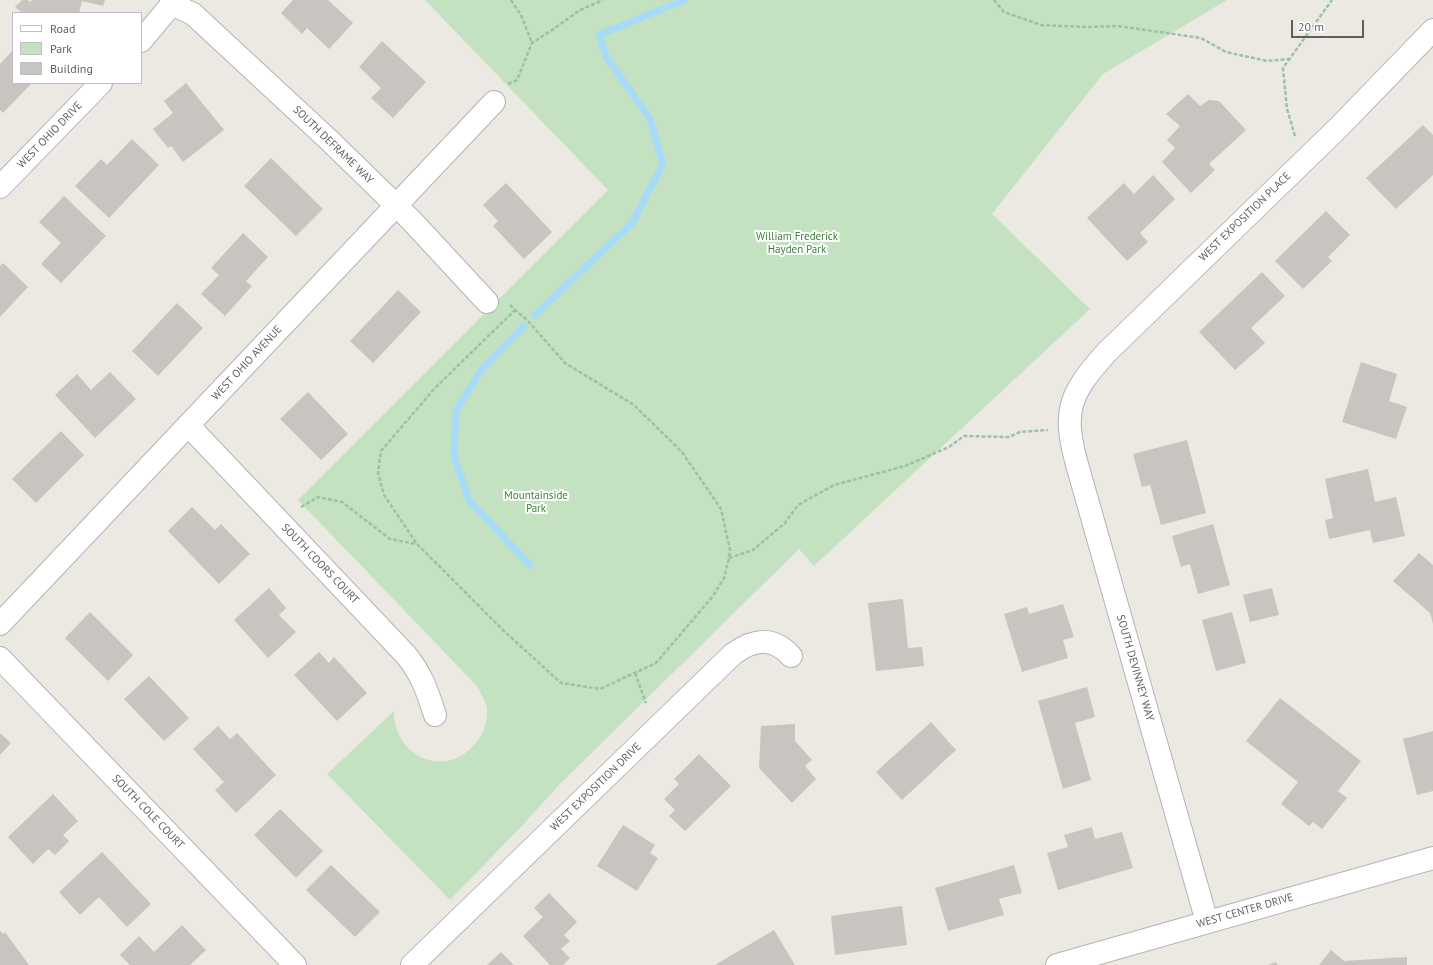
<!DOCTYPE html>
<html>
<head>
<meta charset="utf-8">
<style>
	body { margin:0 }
	#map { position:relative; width:1433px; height:965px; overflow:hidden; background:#ece9e3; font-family:"PT Sans",sans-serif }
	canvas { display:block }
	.legend { position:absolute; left:12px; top:12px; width:130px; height:72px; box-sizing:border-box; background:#fff; border:1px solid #bdbfc0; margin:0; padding:5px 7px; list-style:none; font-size:12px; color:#5b5f62 }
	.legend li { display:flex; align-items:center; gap:8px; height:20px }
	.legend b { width:20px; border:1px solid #bdbfc0 }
	.scale { position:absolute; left:1291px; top:20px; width:73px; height:18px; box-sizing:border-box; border:2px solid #5b5f62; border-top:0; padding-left:5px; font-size:12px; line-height:14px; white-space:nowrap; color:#5b5f62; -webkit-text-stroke:3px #fff; paint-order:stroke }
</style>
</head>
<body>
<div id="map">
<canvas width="1433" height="965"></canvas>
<ul class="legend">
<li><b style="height:5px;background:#fff"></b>Road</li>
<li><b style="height:11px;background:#c4e2c1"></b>Park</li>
<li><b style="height:11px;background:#c8c4bf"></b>Building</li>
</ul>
<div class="scale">20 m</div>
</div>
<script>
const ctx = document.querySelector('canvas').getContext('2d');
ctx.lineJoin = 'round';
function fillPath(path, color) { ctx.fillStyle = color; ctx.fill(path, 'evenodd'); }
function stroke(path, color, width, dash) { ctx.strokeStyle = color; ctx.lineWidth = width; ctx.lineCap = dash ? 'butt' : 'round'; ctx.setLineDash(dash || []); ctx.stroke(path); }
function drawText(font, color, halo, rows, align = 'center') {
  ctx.font = font + ' "PT Sans",sans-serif'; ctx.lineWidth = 4; ctx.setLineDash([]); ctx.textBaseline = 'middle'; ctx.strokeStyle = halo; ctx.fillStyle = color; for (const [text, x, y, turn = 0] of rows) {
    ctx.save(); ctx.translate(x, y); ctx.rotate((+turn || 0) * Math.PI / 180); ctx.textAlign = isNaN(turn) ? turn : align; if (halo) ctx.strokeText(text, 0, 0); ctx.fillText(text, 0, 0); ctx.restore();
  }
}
fillPath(new Path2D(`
	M425,0h802l-124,74 -111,140 98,95 -276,257 -15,-17 -238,234 -42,46 -69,71 -123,-126 67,-63c-1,28 22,54 52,50 24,-4 42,-27 41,-51 0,-8 -7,-18 -11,-25l-178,-185 310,-310z`), '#c4e2c1');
stroke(new Path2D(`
	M535,315l97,-92 31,-59 -13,-45 -44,-63 -7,-21 85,-35
	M524,326l-42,43 -26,42 -2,45 15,44 61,65`), '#a7dbf8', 7);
fillPath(new Path2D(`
	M22,0h6l2,2 2,-2h73l-2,6 -21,-5 -3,12h-57l-7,-6z
	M293,0h35l25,23 -24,26 -22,-21 -5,6 -21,-21z
	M382,41l44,41 -33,36 -22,-20 10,-10 -22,-21z
	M13,50v33h19l-29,30 -3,-3v-46z
	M186,83l38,47 -41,32 -12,-16 -3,2 -15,-19 20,-16 -9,-12z
	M1188,94l12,12 9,-6 10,1 27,29 -37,34 6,6 -24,23 -29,-31 13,-14 -8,-8 13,-14 -14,-12z
	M1423,125l10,10v40l-37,34 -30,-31z
	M132,139l27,26 -50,53 -34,-32 26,-27 6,6z
	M271,158l52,51 -27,27 -52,-50z
	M1153,175l22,24 -35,34 8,9 -21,19 -40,-43 37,-35 10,11z
	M506,183l46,49 -28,27 -31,-33 5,-5 -15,-16z
	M64,196l42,40 -45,47 -20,-19 20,-21 -22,-21z
	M1326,211l24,24 -22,22 4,4 -29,28 -28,-28z
	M243,233l25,24 -22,24 6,5 -27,30 -24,-22 18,-19 -8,-7z
	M3,263l25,24 -28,30v-51z
	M1262,272l23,24 -34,32 14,15 -30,27 -36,-38z
	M398,290l23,22 -48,51 -23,-22z
	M177,303l26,25 -45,48 -26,-25z
	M1361,362l36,12 -8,27 18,6 -11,32 -54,-17z
	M110,372l26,27 -41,39 -40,-43 22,-21 14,16z
	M308,392l40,42 -27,26 -41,-41z
	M61,431l23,24 -48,48 -24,-24z
	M1187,440l19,73 -45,12 -11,-40 -8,2 -9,-33z
	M1368,469l7,33 21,-5 9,39 -32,7 -3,-13 -41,9 -4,-19 8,-2 -8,-39z
	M192,507l23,23 6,-6 29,30 -31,30 -51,-53z
	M1213,524l17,61 -32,9 -8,-30 -9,3 -9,-31z
	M1419,553l14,12v59l-3,-11 -37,-32z
	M269,588l17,20 -7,7 17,17 -28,26 -34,-38z
	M1272,588l7,27 -29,7 -7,-27z
	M903,599l5,49 14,-1 2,19 -48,5 -8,-68z
	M1063,604l11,33 -11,3 5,18 -46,14 -18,-58 23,-7 2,7z
	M90,612l43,43 -25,26 -43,-43z
	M1232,612l14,51 -30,8 -14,-51z
	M319,652l10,11 5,-6 33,36 -30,28 -43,-46z
	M149,676l40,42 -25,23 -40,-42z
	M1087,687l8,30 -20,6 16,57 -28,9 -25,-88z
	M1280,698l81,63 -23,30 9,7 -25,31 -9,-7 -4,4 -28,-22 17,-22 -52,-41z
	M931,722l25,28 -54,50 -26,-28z
	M795,724v17l17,19 -7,6 11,13 -24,24 -33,-35 2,-42z
	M218,726l12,13 7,-6 39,42 -40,38 -21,-23 9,-8 -31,-33z
	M1433,731v60l-16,4 -14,-56z
	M0,733l11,10 -11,12z
	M699,754l32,32 -46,45 -16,-15 6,-6 -11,-11 15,-15 -5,-5z
	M53,794l25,27 -15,14 6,6 -14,14 -7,-6 -15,15 -25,-27z
	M280,809l43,42 -27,27 -42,-43z
	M623,825l32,20 -5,8 8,5 -21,33 -40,-25z
	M1092,827l3,12 27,-7 11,36 -75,22 -11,-37 21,-6 -4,-12z
	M102,852l49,52 -24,23 -28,-30 -19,18 -21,-23z
	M331,865l49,47 -25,25 -49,-47z
	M1014,865l8,28 -23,6 5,16 -56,16 -13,-43z
	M549,893l28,29 -13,13 6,6 -9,8 9,9 -7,7h-13l-27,-29 20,-19 -9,-9z
	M902,906l5,39 -72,10 -4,-39z
	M182,925l24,25 -16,15h-60l-10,-10 19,-19 15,16z
	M0,930l3,4 2,-2 24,33h-29z
	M774,930l21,35h-80z
	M1331,950l13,11 63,-4v8h-88z
	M501,952l13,13h-27z
	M1276,962l1,3h-9z`), '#c8c4bf');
const minor = new Path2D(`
	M171,0l1,4 21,10 137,127 81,79 76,82
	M141,41l31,-37
	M0,187l101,-104
	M188,425l218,230c16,20 21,35 29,60
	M0,624l494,-522
	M0,658l295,307
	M1207,922l-129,-454c-16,-56 -10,-73 29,-116l232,-225 94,-97
	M412,965l321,-311c21,-15 39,-18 58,2
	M1057,965l376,-107`);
stroke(minor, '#b0b4b7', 24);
stroke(new Path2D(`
	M511,0l10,15 11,28
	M994,0l10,12 37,13 48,2 29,-1 83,12 25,14 41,9 22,-2
	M508,84l9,-4 15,-37 23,-15 25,-18 23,-10
	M1295,136l-8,-27 -4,-41 49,-68
	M510,305l5,5 12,10 38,43 69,42 48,47 39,57 9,41 -1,8 -5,20 -11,18 -57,67 -56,26 -39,-6 -57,-52 -87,-87 -33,-49 -6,-22 3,-22 54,-63 80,-78
	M301,507l17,-10 24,5 48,37 26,5
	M729,558l24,-8 32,-27 13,-18 36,-20 71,-19 44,-19 15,-11 45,1 11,-5 28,-2
	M635,673l11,30`), '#9bc3a2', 2.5, [4, 2]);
stroke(minor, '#fff', 22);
drawText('11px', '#5b5f62', '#fff', [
	["WEST OHIO DRIVE",50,135,-46],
	["SOUTH DEFRAME WAY",333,145,44],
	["WEST EXPOSITION PLACE",1245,217,-44],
	["WEST OHIO AVENUE",247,363,-47],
	["SOUTH COORS COURT",320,564,46],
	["SOUTH DEVINNEY WAY",1135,668,74],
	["WEST EXPOSITION DRIVE",596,787,-44],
	["SOUTH COLE COURT",148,812,46],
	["WEST CENTER DRIVE",1245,911,-16]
]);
drawText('11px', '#3e813b', '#fff', [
	["William Frederick",797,237],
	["Hayden Park",797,250],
	["Mountainside",536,496],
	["Park",536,509]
]);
</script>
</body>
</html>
